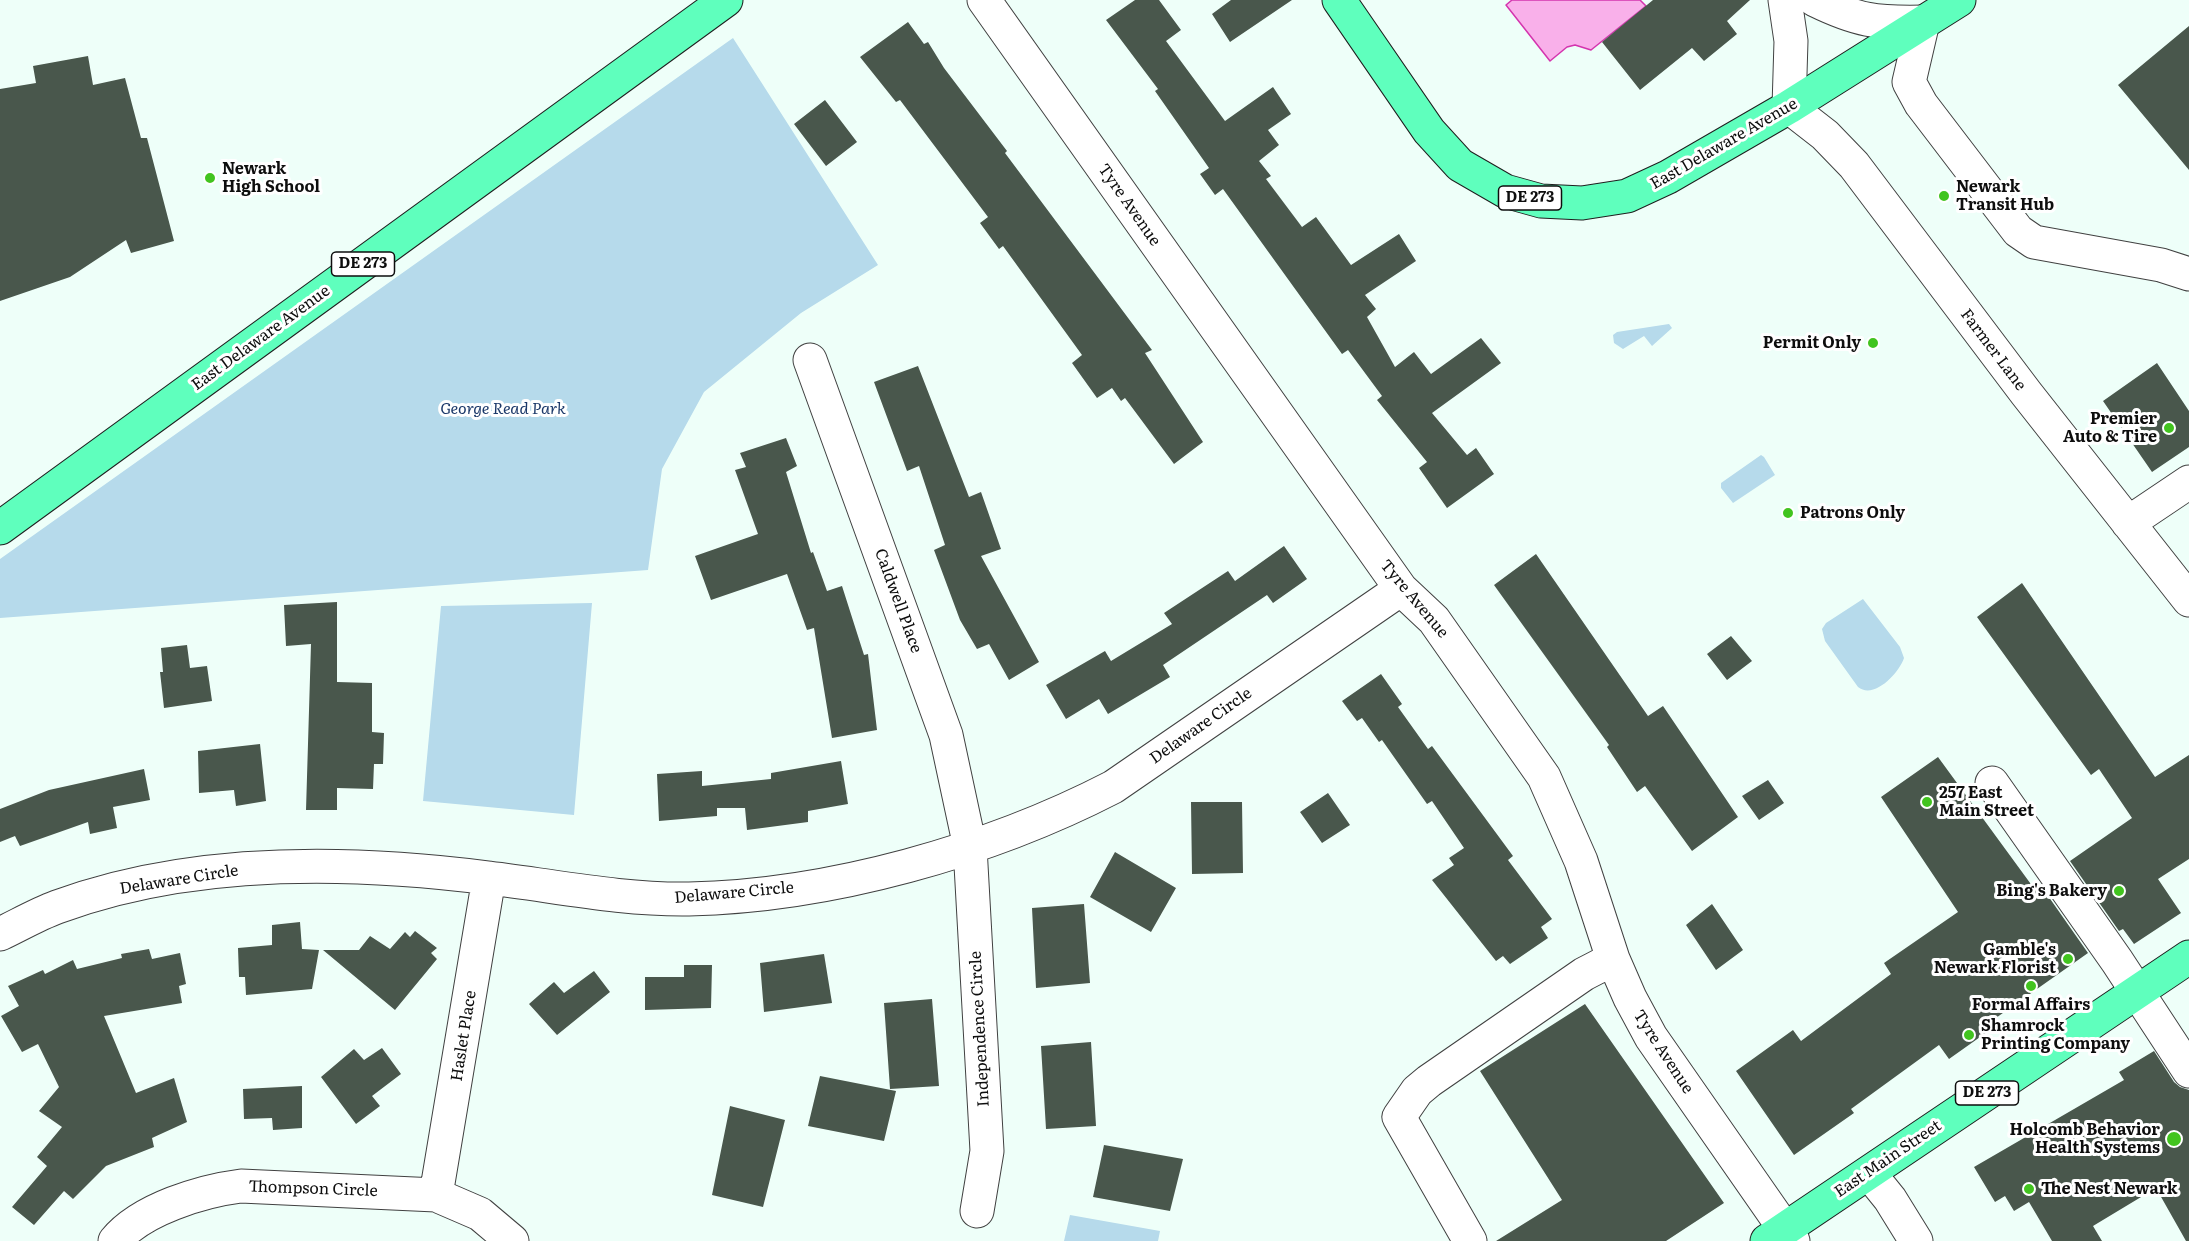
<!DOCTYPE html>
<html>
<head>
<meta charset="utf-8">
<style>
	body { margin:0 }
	canvas { display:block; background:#eefff9 }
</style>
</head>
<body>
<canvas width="2189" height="1241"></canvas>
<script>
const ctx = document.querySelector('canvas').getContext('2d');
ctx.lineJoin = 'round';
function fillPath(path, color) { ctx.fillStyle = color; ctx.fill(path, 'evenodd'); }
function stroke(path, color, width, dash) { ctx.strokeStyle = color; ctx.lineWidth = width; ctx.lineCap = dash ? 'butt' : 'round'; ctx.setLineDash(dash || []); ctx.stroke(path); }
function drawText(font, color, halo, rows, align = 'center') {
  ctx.font = font + ' Literata,serif'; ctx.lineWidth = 6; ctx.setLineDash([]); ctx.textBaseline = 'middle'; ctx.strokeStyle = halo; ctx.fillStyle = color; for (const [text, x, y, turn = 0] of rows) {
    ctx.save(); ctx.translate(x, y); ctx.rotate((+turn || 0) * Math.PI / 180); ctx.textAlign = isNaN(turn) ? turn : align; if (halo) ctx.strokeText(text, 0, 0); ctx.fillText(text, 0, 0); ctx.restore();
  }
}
fillPath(new Path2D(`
	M733,38l145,227 -77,48 -97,79 -42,77 -14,101 -648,48v-59z
	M1669,324l3,4 -20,18 -8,-10 -21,13 -9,-6 -1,-8 4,-3z
	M1761,455l3,2 11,18 -42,28 -12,-15v-5z
	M1863,599l37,48 4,11c-5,15 -30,42 -46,29l-33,-46 -3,-12 4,-6z
	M592,603l-18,212 -151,-14 18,-195z
	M1070,1215l90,16 -2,10h-94z`), '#b6daeb');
const water = new Path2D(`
	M1512,0h128l6,6 -55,44 -16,-5 -8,2 -17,14 -44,-56z`);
fillPath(water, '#f9b0ea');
stroke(water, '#d434ae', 1.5);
fillPath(new Path2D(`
	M1135,0h24l22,30 -15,11 59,80 48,-34 18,27 -23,16 11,15 -20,16 12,15 -5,3 36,48 14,-10 35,48 48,-31 17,27 -51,34 11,14 -9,8 28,50 19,-15 17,22 50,-36 20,25 -69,50 35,42 9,-7 18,26 -47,34 -28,-40 8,-6 -50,-62 5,-4 -34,-46 -6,4 -119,-165 -8,6 -15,-21 9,-6 -54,-77 3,-2 -52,-69z
	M1231,0h61l-62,42 -18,-28z
	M1653,0h97l-23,21 10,13 -33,27 -12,-13 -52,42 -38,-48z
	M908,22l16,22 4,-2 16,26 63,83 -2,2 147,197 -7,3 58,89 -29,22 -49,-66 -4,3 -9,-13 -15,10 -25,-35 10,-8 -79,-109 -4,3 -19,-26 8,-6 -88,-117 -4,2 -36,-45z
	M2189,26v144l-71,-85z
	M88,56l5,29 32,-7 16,60h6l27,103 -43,12 -5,-13 -56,37 -70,24v-212l36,-6 -3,-17z
	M825,100l32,42 -31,24 -32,-42z
	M2157,363l32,48v36l-37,25 -49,-71z
	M918,366l51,131 12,-5 20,57 -20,7 58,106 -30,18 -20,-36 -12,5 -17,-29 -26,-70 11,-5 -26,-79 -12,5 -33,-89z
	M786,438l11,28 -11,6 25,81 2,-1 14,39 15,-5 22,69 4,-1 9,76 -45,8 -18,-110 -7,2 -20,-56 -76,26 -16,-44 63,-22 -23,-64 11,-3 -6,-14z
	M1284,546l23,33 -34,24 -6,-8 -104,70 7,12 -62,37 -9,-15 -33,20 -20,-34 59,-34 6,10 61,-37 -8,-11 64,-42 7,10z
	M1536,554l112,162 15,-10 75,111 -46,34 -47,-65 -8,6 -30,-45 2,-2 -115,-160z
	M2022,583l133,194 34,-22v104l-31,20 23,34 -47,31 -11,-15 -4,2 -49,-70 62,-43 -33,-49 -8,6 -114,-158z
	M337,602v80l35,1v49l12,1 -1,31h-9l-1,25 -36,-1v22h-31l5,-166 -25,2 -2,-41z
	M1731,636l21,25 -25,19 -20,-26z
	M187,645l3,23 17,-2 5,35 -48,7 -4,-36h3l-2,-24z
	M1381,674l21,30 -4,3 30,42 4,-3 81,110 -5,4 44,59 -11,8 7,11 -38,26 -7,-8 -7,5 -64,-81 22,-15 -5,-7 15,-10 -32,-47 -5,3 -45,-64 -3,2 -17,-24 -5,3 -15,-20z
	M260,744l6,57 -30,5 -2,-16 -35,3 -1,-42z
	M1938,757l95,130 6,-4 49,70 -95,67 4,5 -48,34 -10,-14 -88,64 3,4 -60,42 -58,-84 57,-41 8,11 90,-67 -7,-11 74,-51 -77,-115z
	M841,761l7,43 -40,7v11l-61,8 -2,-22h-28v8l-58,5 -2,-47 45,-3v15l69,-7v-6z
	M144,769l6,31 -37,7 4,21 -27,6 -2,-12 -68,24 -5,-10 -15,6v-33l49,-19z
	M1768,780l16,23 -25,17 -17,-24z
	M1328,793l22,32 -28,18 -22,-31z
	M1191,802h51l1,71 -51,1z
	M1115,852l61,36 -25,44 -61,-35z
	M1084,904l6,79 -54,5 -4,-80z
	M1712,904l31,46 -27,20 -30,-45z
	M300,922l2,27 17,1 -7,39 -66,6 -1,-18h-6l-1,-29 34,-3v-20z
	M415,931l22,17 -6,5 6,6 -42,51 -72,-60h36l11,-14 20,13 15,-17 5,5z
	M149,949l3,10 28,-6 6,31 -7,2 3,17 -78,13 32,77 38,-15 13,44 -35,16 2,9 -48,19 -33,33 -9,-8 -30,34 -22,-18 35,-41 -10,-9 25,-30 -23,-16 20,-24 -21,-43 -16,8 -21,-36 18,-10 -11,-20 35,-16 2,4 28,-14 4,9 45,-11 -1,-4z
	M824,954l8,49 -68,9 -4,-49z
	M684,965h28l-1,43 -66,2v-33h39z
	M594,971l16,21 -53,43 -28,-31 25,-22 10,11z
	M932,999l7,87 -49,3 -6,-86z
	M1585,1004l139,199 -58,38h-170l66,-41 -82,-129z
	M1091,1042l5,84 -50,3 -5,-83z
	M382,1048l19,26 -29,22 8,10 -24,18 -35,-47 33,-28 10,11z
	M2154,1051l20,31 6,5 9,3v151h-3l-30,-53 -63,38 9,15h-50l-23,-39 -15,9 -9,-15 -10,6 -21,-35 150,-87 -5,-8z
	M820,1076l76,15 -12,50 -76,-15z
	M302,1086v42l-29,2 -1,-12 -28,1 -1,-30z
	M730,1106l55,14 -22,87 -51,-12z
	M1104,1145l79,14 -13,52 -77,-14z`), '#49574c');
const minor = new Path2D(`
	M984,0l417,589 33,31 110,157 37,84 32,98 17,39 21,39 142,204
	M1785,0l6,41 -2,66 36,28 29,30 172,228 163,207
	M1815,0c43,21 61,23 108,22l-14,60 12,22 97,127 16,11 127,23 28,9
	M810,360l136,375 24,112 17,304 -10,60
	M2128,523l61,-41
	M1992,783l125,178 72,110
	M0,934c19,-9 38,-20 57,-27 135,-50 292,-47 432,-29 67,8 132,22 200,21 141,-3 300,-48 424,-112l288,-198
	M1869,1173l21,26 26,42
	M436,1195l53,-317
	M115,1241c26,-32 87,-50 126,-55l195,9 44,19 32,27
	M1470,1241l-71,-124 18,-26 12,-10 155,-107 29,-15`);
const major = new Path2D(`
	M1339,0l90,131 31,34 45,26 36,10 41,2 45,-7 41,-19 121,-70 170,-107
	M0,528l726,-528
	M1767,1241l422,-284`);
stroke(minor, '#414141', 35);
stroke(major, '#1f1f1f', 35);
stroke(minor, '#fff', 33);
stroke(major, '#5fffbd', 33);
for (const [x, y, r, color] of [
	[210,178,6,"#42c41f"],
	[1944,196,6,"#42c41f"],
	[1873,343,6,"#42c41f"],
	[2169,428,6,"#42c41f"],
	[1788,513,6,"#42c41f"],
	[1927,802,6,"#42c41f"],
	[2119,891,6,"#42c41f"],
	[2068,959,6,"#42c41f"],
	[2031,986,6,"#42c41f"],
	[1969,1035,6,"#42c41f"],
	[2174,1139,8,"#42c41f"],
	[2029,1189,6,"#42c41f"]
]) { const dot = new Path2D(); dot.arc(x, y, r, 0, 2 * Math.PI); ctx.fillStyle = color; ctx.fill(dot); stroke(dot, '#fff', 2); }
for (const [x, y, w] of [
	[1530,198,63],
	[363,264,63],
	[1987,1093,63]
]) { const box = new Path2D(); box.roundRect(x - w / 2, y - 12, w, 24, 4.5); ctx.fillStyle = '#fff'; ctx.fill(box); stroke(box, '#0e0e0e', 1.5); }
drawText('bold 15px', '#0e0e0e', null, [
	["DE 273",1530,198],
	["DE 273",363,264],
	["DE 273",1987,1093]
]);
drawText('16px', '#0e0e0e', '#fff', [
	["East Delaware Avenue",1724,144,-30],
	["Tyre Avenue",1129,205,55],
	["East Delaware Avenue",261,338,-36],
	["Farmer Lane",1993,350,53],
	["Tyre Avenue",1414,599,50],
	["Caldwell Place",898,601,70],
	["Delaware Circle",1201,726,-35],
	["Delaware Circle",179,880,-9],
	["Delaware Circle",734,893,-5],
	["Independence Circle",980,1029,-93],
	["Haslet Place",464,1036,-81],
	["Tyre Avenue",1663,1052,57],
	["East Main Street",1888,1159,-34],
	["Thompson Circle",313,1189,2]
]);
drawText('bold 16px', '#0e0e0e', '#fff', [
	["Newark",222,169],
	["High School",222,187],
	["Newark",1956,187],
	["Transit Hub",1956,205],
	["Permit Only",1861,343,"right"],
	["Premier",2157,419,"right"],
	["Auto & Tire",2157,437,"right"],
	["Patrons Only",1800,513],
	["257 East",1939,793],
	["Main Street",1939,811],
	["Bing's Bakery",2107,891,"right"],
	["Gamble's",2056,950,"right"],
	["Newark Florist",2056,968,"right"],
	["Formal Affairs",2031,1005,"center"],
	["Shamrock",1981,1026],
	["Printing Company",1981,1044],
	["Holcomb Behavior",2160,1130,"right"],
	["Health Systems",2160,1148,"right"],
	["The Nest Newark",2041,1189]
], 'left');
drawText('italic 16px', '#1b3869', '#fff', [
	["George Read Park",503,409]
]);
</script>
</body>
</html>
